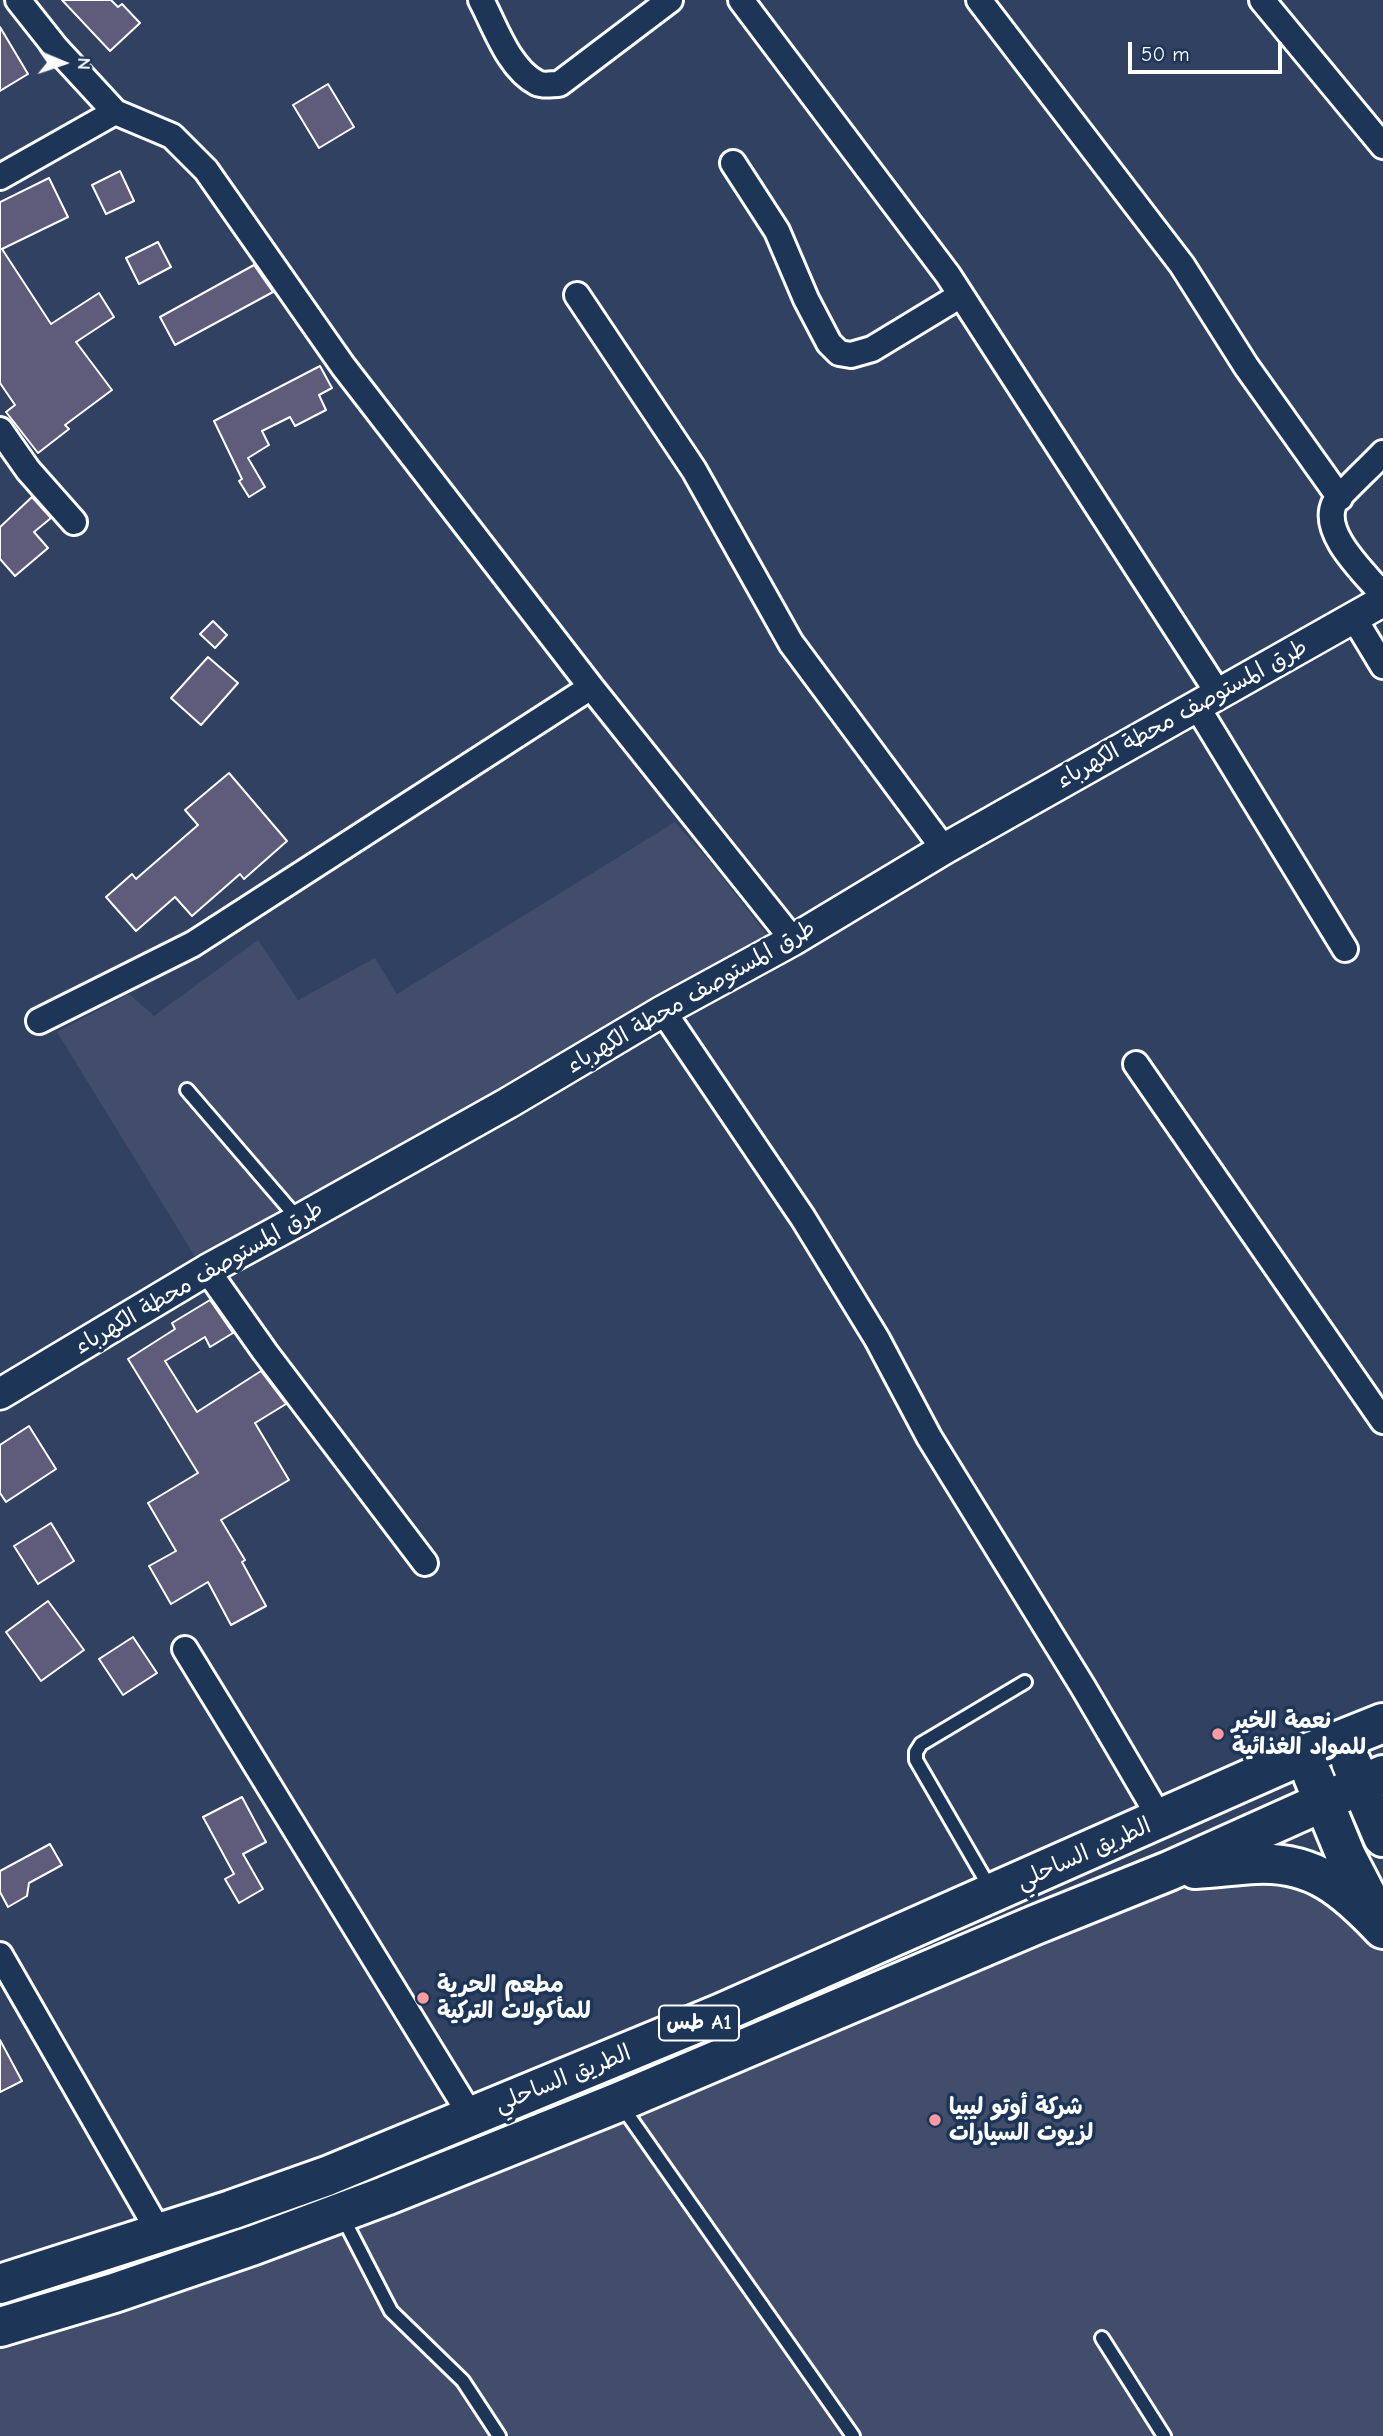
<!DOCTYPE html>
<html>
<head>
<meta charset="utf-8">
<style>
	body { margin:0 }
	#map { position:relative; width:1383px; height:2436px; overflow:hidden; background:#304162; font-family:"Comic Neue",sans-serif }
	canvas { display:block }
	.north { position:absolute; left:28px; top:28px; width:70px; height:70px; -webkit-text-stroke:5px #1d3557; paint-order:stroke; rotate:92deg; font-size:19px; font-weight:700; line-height:28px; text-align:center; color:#fff }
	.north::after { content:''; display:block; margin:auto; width:24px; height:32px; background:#fff; clip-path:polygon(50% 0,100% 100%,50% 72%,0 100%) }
	.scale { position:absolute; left:1128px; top:42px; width:154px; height:32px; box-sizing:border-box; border:4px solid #fff; border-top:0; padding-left:9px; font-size:21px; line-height:24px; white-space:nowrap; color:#fff; -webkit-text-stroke:5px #1d3557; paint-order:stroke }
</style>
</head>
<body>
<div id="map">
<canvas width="1383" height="2436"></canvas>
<div class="north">N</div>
<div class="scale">50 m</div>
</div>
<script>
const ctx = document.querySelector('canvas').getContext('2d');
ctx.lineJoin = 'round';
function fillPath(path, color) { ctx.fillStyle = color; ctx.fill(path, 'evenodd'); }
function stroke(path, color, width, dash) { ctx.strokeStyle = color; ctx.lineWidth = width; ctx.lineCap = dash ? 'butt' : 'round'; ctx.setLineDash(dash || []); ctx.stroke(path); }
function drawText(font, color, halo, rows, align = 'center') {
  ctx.font = font + ' "Comic Neue","Playpen Sans Arabic",sans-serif'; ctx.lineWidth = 7; ctx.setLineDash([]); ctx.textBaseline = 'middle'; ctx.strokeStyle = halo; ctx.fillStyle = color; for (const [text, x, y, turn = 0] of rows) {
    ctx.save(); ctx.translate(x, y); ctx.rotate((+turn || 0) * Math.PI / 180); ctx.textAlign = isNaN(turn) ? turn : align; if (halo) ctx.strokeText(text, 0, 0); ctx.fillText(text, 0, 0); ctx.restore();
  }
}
fillPath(new Path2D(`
	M675,822l36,41 73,94 -582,311 -145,-236 72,-38 25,22 104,-76 40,60 77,-42 22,36z
	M1258,1864l125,65v507h-1383v-109l1035,-402z`), '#424d6c');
const building = new Path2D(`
	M62,0h49l7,7 4,-3 18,19 -30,28z
	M0,27l28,47 -28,17z
	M328,84l26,43 -35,21 -26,-43z
	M120,171l14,30 -28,13 -14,-29z
	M49,178l19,39 -66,32 49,75 48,-31 15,24 -38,25 36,48 -47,35 4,4 -31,24 -32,-41 9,-7 -15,-22v-181z
	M158,242l13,25 -32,17 -13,-26z
	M254,265l19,27 -98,53 -15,-28z
	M320,366l12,22 -13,7 7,15 -31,16 -5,-9 -28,14 7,14 -21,13 17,29 -16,10 -10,-16 3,-2 -28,-58z
	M32,497l19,21 -17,14 14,16 -33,28 -15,-17v-32z
	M213,621l14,14 -12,13 -15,-14z
	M208,657l30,26 -37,42 -30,-27z
	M229,773l58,68 -43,38 -4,-5 -48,42 -17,-19 -39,34 -30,-34 26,-23 4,5 62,-54 -13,-15z
	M210,1300l23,33 -23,14 -5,-10 -40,24 32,51 64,-41 25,33 -31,19 34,57 -68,40 24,40 -3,2 24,44 -35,19 -23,-43 -37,22 -22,-38 27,-15 -28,-48 50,-30 -70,-114 47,-30 -3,-6z
	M29,1426l27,43 -50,33 -6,-9v-48z
	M51,1523l23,38 -36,23 -24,-38z
	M48,1601l36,49 -43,31 -35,-49z
	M133,1637l24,36 -34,22 -24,-36z
	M242,1797l24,45 -23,12 20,35 -24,14 -14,-24 9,-5 -31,-57z
	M50,1844l12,21 -33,18 -2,13 -19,11 -8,-15v-21z
	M0,2040l22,41 -22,11z`);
fillPath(building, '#5e5c7a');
stroke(building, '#fff', 2);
const service = new Path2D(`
	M187,1090l112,130
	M990,1888l-74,-128v-8l5,-8 104,-62
	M621,2105l232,331
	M342,2216l49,95 72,70 36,55
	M1102,2338l62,98`);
const minor = new Path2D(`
	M18,0l38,48 59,64 57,24 34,34 137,196 248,321 202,253
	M481,0c14,26 28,69 56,83 6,3 15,1 22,1l111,-84
	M741,0l207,275 270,418
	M979,0l203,265 64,101 94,132
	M1262,0l121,146
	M733,163l44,68 29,68 23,44 10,10 12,2 21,-6 89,-54
	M0,177l115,-65
	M577,295l117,175 97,173 153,206
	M0,430l28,40 46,52
	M1383,453c-9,10 -45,43 -49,51 -13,30 31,69 49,91
	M1354,618l29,48
	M1196,705l149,244
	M663,1011l140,207 74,121 52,98 154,250 78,133
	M39,1021l154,-77 398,-257
	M1136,1064l247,357
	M207,1270l58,82 160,211
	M185,1649l286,467
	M0,1955l159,277`);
const tertiary = new Path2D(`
	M0,1394l207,-124 92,-50 209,-117 155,-92 130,-71 151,-91 439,-248`);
const trunk = new Path2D(`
	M1351,1762l32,75
	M1313,1776l33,80 26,50
	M1195,1869c21,-1 41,-4 61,-5 58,-3 90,26 127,65
	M0,2284l231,-74 96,-34 392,-162 584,-259 80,-32
	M0,2327l114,-34 140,-48 131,-49 234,-94 416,-177 134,-54 214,-96`);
stroke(service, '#fff', 18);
stroke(minor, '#fff', 30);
stroke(tertiary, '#fff', 35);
stroke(trunk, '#fff', 44);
stroke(service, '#1d3557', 12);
stroke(minor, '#1d3557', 24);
stroke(tertiary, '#1d3557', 30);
stroke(trunk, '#1d3557', 38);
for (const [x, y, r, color] of [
	[1218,1734,7,"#ff9aa2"],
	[423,1998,7,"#ff9aa2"],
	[935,2120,7,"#ff9aa2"]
]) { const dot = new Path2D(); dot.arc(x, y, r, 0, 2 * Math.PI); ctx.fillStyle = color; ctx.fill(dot); stroke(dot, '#1d3557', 2.5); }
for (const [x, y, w] of [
	[699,2023,80]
]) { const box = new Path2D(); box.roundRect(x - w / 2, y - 17.5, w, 35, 5); ctx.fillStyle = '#1d3557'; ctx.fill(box); stroke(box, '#fff', 2); }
drawText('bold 21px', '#fff', null, [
	["طس A1",699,2023]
]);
drawText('23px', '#fff', '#1d3557', [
	["طرق المستوصف محطة الكهرباء",1182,714,-29],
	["طرق المستوصف محطة الكهرباء",691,997,-30],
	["طرق المستوصف محطة الكهرباء",199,1278,-30],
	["الطريق الساحلي",1084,1854,-24],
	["الطريق الساحلي",563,2079,-22]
]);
drawText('bold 23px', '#fff', '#1d3557', [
	["نعمة الخير",1232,1721],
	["للمواد الغذائية",1232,1747],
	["مطعم الحرية",437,1985],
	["للمأكولات التركية",437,2011],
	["شركة أوتو ليبيا",949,2107],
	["لزيوت السيارات",949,2133]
], 'left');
</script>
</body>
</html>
